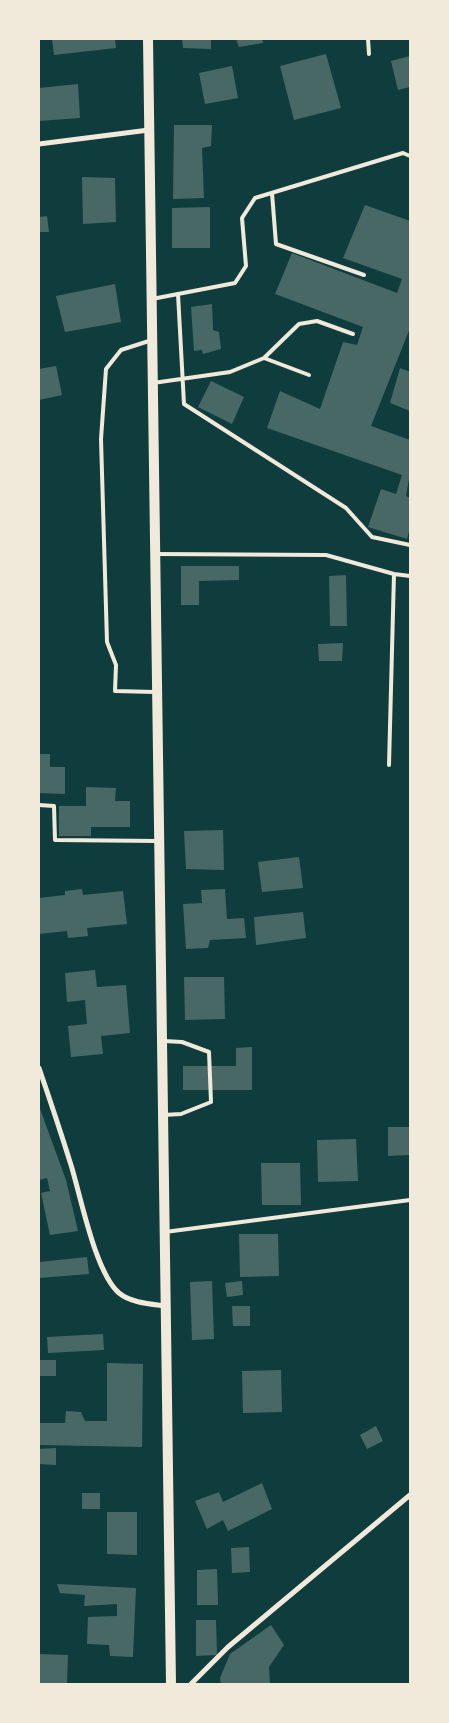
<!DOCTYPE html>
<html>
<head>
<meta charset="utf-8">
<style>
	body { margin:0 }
	#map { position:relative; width:449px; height:1723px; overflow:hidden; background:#0f3d3e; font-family:"Noto Sans",sans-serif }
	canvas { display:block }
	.frame { position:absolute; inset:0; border:40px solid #f1e9da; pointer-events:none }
</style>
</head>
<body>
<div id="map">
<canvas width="449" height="1723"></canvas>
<div class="frame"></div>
</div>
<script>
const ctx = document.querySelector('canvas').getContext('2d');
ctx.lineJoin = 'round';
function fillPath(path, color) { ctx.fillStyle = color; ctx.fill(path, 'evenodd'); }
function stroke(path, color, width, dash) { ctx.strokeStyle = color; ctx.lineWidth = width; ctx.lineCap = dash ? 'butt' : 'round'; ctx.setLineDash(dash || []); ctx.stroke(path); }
fillPath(new Path2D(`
	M52,39h63l1,9 -62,7z
	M182,39h29v10l-28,-1z
	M236,39h26l1,4 -24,4z
	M326,54l15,54 -47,12 -14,-54z
	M410,56v31l-12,3 -7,-29z
	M232,66l6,32 -33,6 -6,-31z
	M78,84l2,34 -41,3v-33z
	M174,125h38l-1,21 -9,2 2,50 -31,1z
	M82,177l33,1 1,44 -33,2z
	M365,205l45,16v107l-39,98 39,14v39h-1l-3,17 4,2v29l-3,12 -39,-12 13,-38 15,5 6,-19 -135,-47 13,-37 40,18 23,-67 14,3 6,-18 -88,-33 17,-41 105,40 5,-14 -59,-21z
	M210,207v41h-38v-40z
	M47,216l2,16h-10v-15z
	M115,284l6,38 -56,10 -9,-36z
	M212,304l1,26 6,2 2,17 -18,5 -1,-4 -8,1 -3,-44z
	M56,366l6,29 -23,5v-31z
	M400,368l10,4v39l-20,-8z
	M211,381l33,16 -12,27 -34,-17z
	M181,566h58v14l-40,1v24h-18z
	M346,575l1,51h-17l-1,-50z
	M343,643l-1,18h-23l-1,-17z
	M39,754h11v13h15v27l-26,-1z
	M86,787l30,1 -1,13h15v26h-39v9h-32v-30h27z
	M223,830l1,40 -38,-1 -2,-38z
	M299,857l4,31 -41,4 -4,-30z
	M82,889l1,6 40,-4 4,33 -40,4 1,8 -20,2 -1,-7 -28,3v-36l26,-3v-4z
	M225,889l2,30 17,-1 2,20 -36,2 -2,8 -22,1 -3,-45 19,-1 -1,-13z
	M303,912l3,26 -50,7 -2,-28z
	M95,970l2,17 29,-2 4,48 -29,3 2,18 -32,3 -3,-31 19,-2 -2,-24 -18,2 -2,-29z
	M184,977h40l1,42 -40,1z
	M252,1047v43h-69v-24h53v-18z
	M39,1106l27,74 12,51 -28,4 -9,-42 9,-2 -3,-13 -8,2z
	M388,1127h22v28l-22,1z
	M356,1139l2,42 -40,1 -1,-42z
	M261,1163h39l1,42h-39z
	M239,1234h39l1,42 -39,1z
	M87,1257l2,17 -50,4v-16z
	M212,1281l2,58 -22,1 -2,-58z
	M242,1281l1,14 -16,2 -2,-14z
	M232,1306h18v20h-17z
	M103,1334l1,16 -56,3 -1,-16z
	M39,1360h17v16h-17z
	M107,1363l36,1 -1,83 -103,-2v-22h26l1,-12 15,1 4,9h22z
	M281,1370l1,42 -39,1 -1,-42z
	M376,1426l7,15 -16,8 -7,-14z
	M56,1448v17l-17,-1v-15z
	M262,1483l10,26 -44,22 -5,-11 -16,9 -12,-28 24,-9 4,10z
	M82,1493h18v16h-18z
	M107,1512h30v43l-30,-1z
	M249,1547l1,25 -18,1 -1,-25z
	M217,1569l1,36h-21v-35z
	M57,1584l79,4 -3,69 -23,-1 -1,-11 -22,-1 1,-27 29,-1v-12l-33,2 1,-11 -25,-2z
	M196,1620h20l1,35 -21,1z
	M271,1625l13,20 -15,22 1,17h-49l-1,-6 10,-24z
	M39,1654l29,1 -1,29h-28z`), '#486865');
stroke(new Path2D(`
	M368,39l1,15
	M272,193l4,51 88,31
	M178,294l6,110 162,104 26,29 38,8
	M152,299l83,-16 11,-17 -4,-48 13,-20 148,-45 7,3
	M152,340l-31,10 -15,19 -5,70 6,203 9,23 -1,26 40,1
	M264,358l45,17
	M153,383l77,-11 34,-14 35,-34 18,-3 36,13
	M155,554l171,1 68,19 16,2
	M389,765l5,-191
	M39,805l15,1 1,34 102,1
	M163,1115l18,-1 30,-12 -2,-50 -27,-10 -18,-1
	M165,1232l245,-32`), '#f1e9da', 4);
stroke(new Path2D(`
	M39,144l110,-14
	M39,1068c11,32 22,65 32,97 10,32 24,107 48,128 12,10 32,11 47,13
	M191,1684l37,-37 182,-152`), '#f1e9da', 5);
stroke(new Path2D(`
	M148,39l23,1645`), '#f1e9da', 10);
</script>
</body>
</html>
